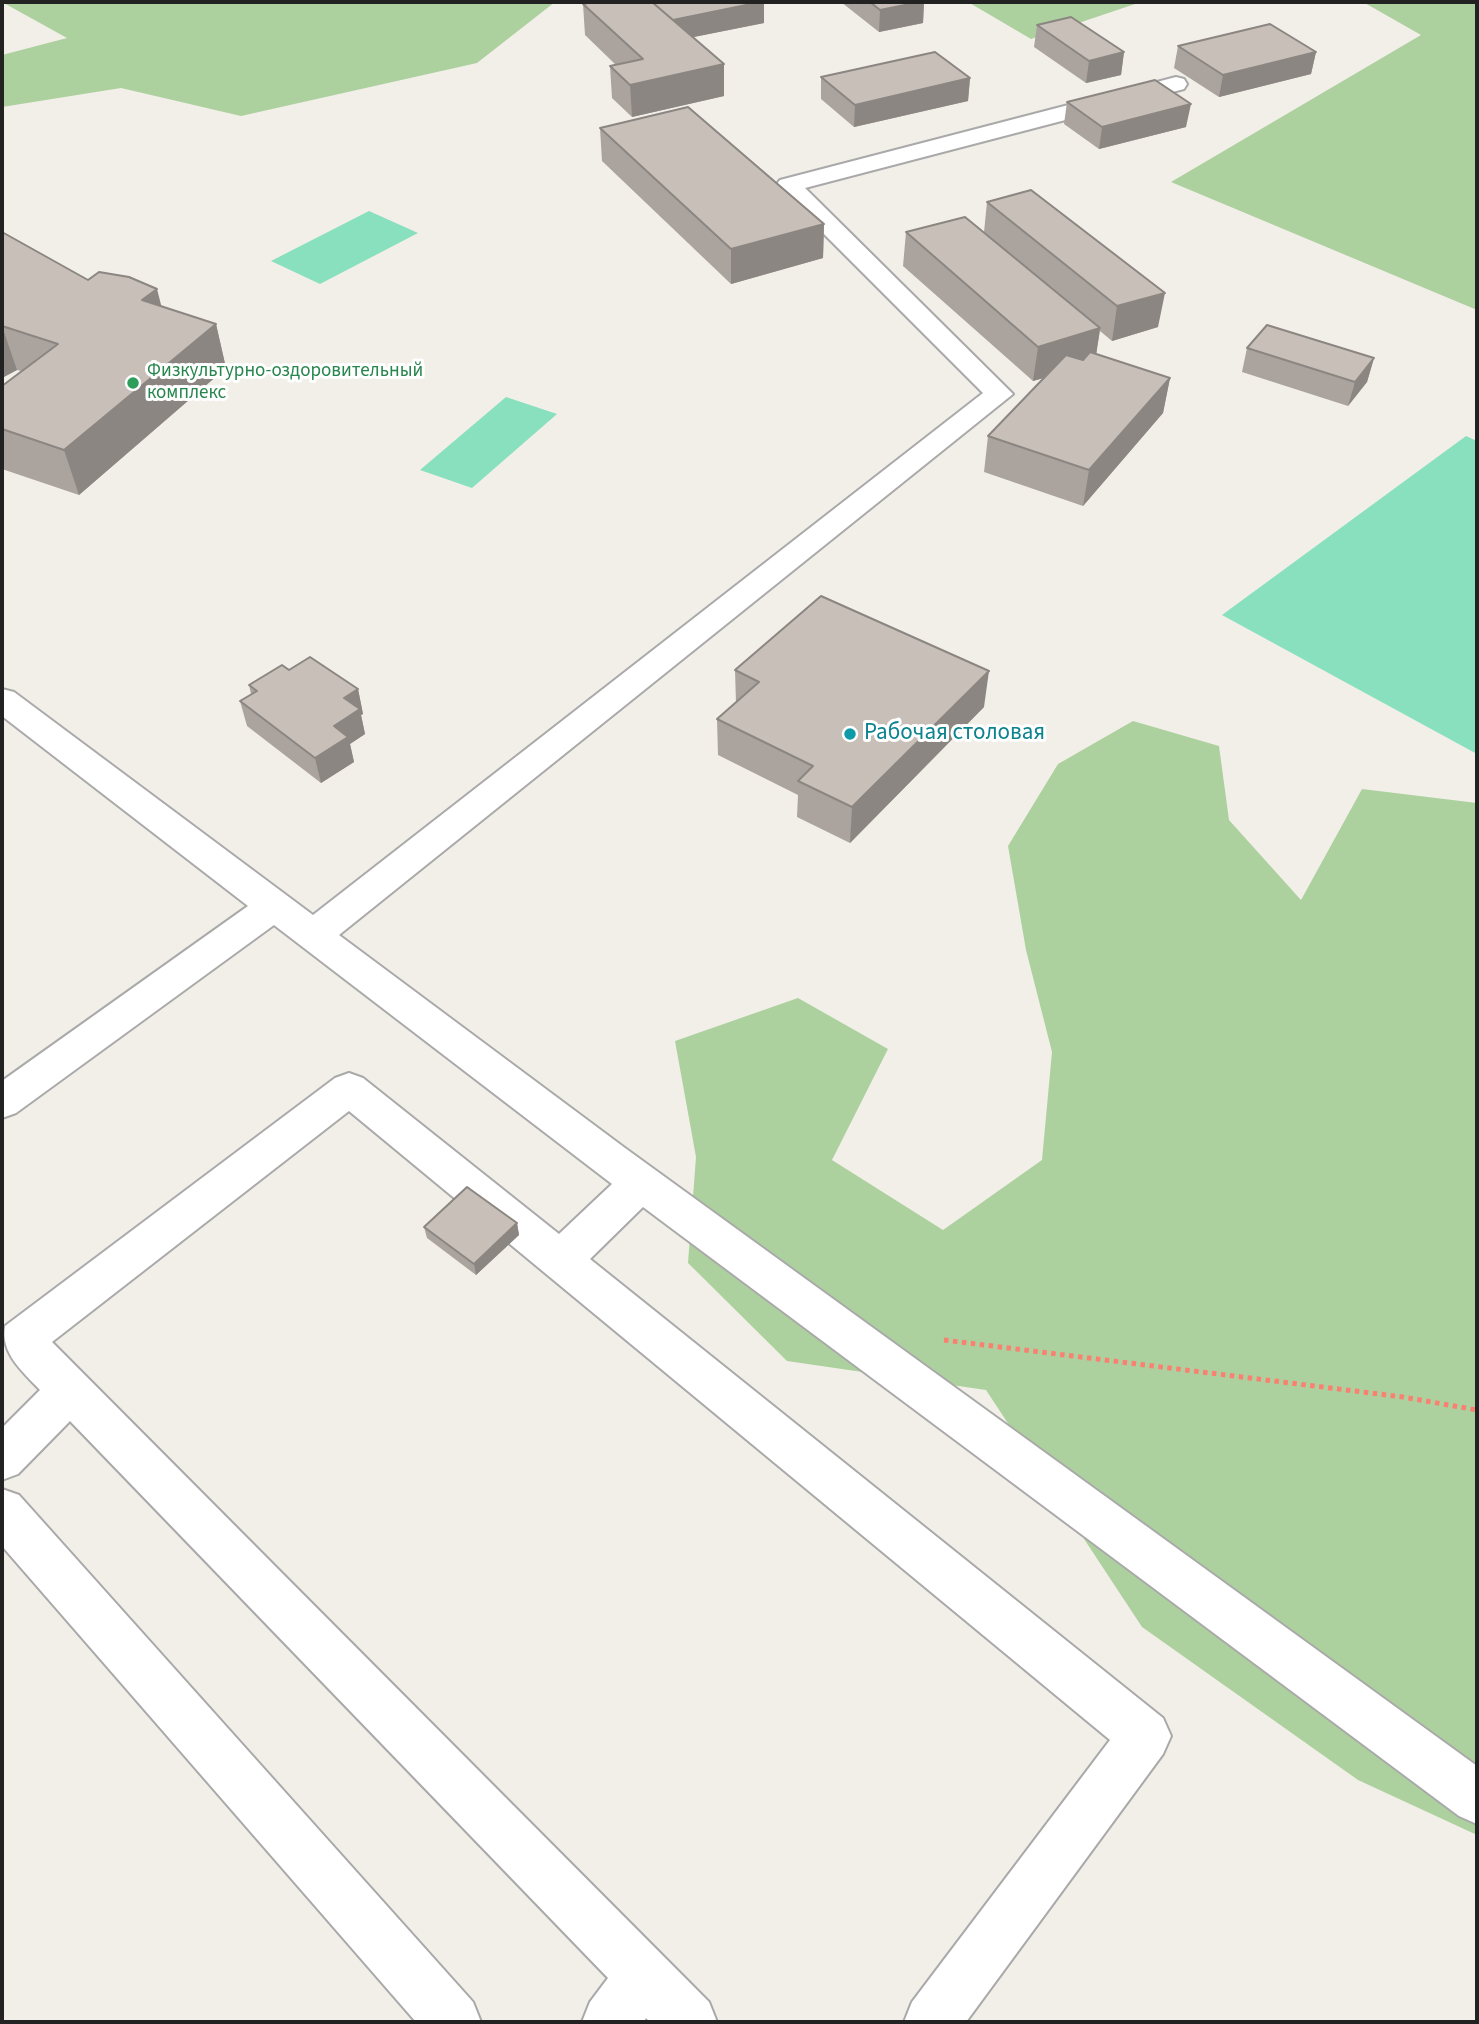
<!DOCTYPE html>
<html>
<head>
<meta charset="utf-8">
<style>
	body { margin:0 }
	#map { position:relative; width:1479px; height:2024px; overflow:hidden; background:#f2efe9; font-family:"Source Sans 3",sans-serif }
	canvas { display:block }
	.frame { position:absolute; inset:0; border:4px solid #222; pointer-events:none }
</style>
</head>
<body>
<div id="map">
<canvas width="1479" height="2024"></canvas>
<div class="frame"></div>
</div>
<script>
const ctx = document.querySelector('canvas').getContext('2d');
ctx.lineJoin = 'round';
function fillPath(path, color) { ctx.fillStyle = color; ctx.fill(path, 'evenodd'); }
function stroke(path, color, width, dash) { ctx.strokeStyle = color; ctx.lineWidth = width; ctx.lineCap = dash ? 'butt' : 'round'; ctx.setLineDash(dash || []); ctx.stroke(path); }
function drawText(font, color, halo, rows, align = 'center') {
  ctx.font = font + ' "Source Sans 3",sans-serif'; ctx.lineWidth = 6; ctx.setLineDash([]); ctx.textBaseline = 'middle'; ctx.strokeStyle = halo; ctx.fillStyle = color; for (const [text, x, y, turn = 0] of rows) {
    ctx.save(); ctx.translate(x, y); ctx.rotate((+turn || 0) * Math.PI / 180); ctx.textAlign = isNaN(turn) ? turn : align; if (halo) ctx.strokeText(text, 0, 0); ctx.fillText(text, 0, 0); ctx.restore();
  }
}
fillPath(new Path2D(`
	M2,2h553l-78,61 -236,53 -120,-28 -119,19v-52l65,-17z
	M968,2h173l-110,37z
	M1363,2h114v308l-306,-128 250,-147z
	M1133,721l86,25 10,74 72,80 61,-111 115,14v1032l-119,-55 -216,-153 -156,-237 -199,-29 -99,-98 8,-106 -21,-116 123,-43 90,51 -56,111 111,70 99,-70 10,-108 -26,-102 -18,-104 50,-82z`), '#add19e');
fillPath(new Path2D(`
	M369,211l49,22 -98,51 -49,-23z
	M506,397l51,17 -85,74 -52,-18z
	M1466,436l11,5v313l-255,-139z`), '#88e0be');
const minor = new Path2D(`
	M1176,77l8,2 3,5 -3,5 -379,99 208,206 -674,541 286,213 852,618v58l-18,-8 -816,-609 -53,52 573,459 8,18 -8,18 -197,268h-62l8,-20 198,-262 -761,-629 -297,231 657,660 8,20h-67l-4,-4 -2,4h-62l8,-20 18,-24 -538,-557 -52,53 -16,6v-52l38,-38c-17,-18 -40,-37 -35,-64l330,-248 14,-5 14,5 196,156 53,-50 -338,-259 -258,188 -14,5v-37l246,-175 -246,-190v-27l12,3 299,223 670,-522 -203,-203 -4,-5 4,-5z
	M2,1489l17,6 454,507 8,20h-65l-414,-476z`);
stroke(minor, '#a9a9a9', 4);
stroke(new Path2D(`
	M944,1340l459,57 74,13`), '#fa8072', 5, [4.5, 4.5]);
fillPath(minor, '#fff');
fillPath(new Path2D(`
	M593,2h171v21l-71,14 31,59 -92,21 -20,-19 -2,-32 6,-1 -31,-30 -2,-31z
	M841,2h83l-1,21 -44,9z
	M1037,25l87,27 -3,23 -35,8 -52,-36z
	M1178,46l138,6 -5,22 -92,23 -45,-29z
	M821,77l149,1 -2,23 -114,26 -33,-28z
	M1067,102l119,25 -87,22 -35,-25z
	M600,128l224,96 -1,34 -92,26 -129,-123z
	M987,202l171,125 -46,14 -12,-10 -4,23 74,24 -7,35 -80,93 -99,-34 4,-36 56,-58 -11,3 -130,-115 3,-34h78z
	M2,232l86,48 74,27 54,17 10,44 -147,127 -77,-26v-83l19,-15 -4,-1 -15,8z
	M1247,348l127,10 -7,24 -19,24 -106,-34z
	M289,670l69,19 5,25 -2,1 4,19 -15,10 4,18 -33,21 -74,-57 -7,-25 11,-7 -2,-9z
	M735,670l249,37 -134,136 -53,-26 1,-22 -80,-40 -1,-36 19,-16z
	M517,1223l2,12 -43,40 -49,-37 -3,-11z`), '#aba49e');
fillPath(new Path2D(`
	M761,2h3v21l-100,20 -1,-21z
	M920,2h4l-1,21 -44,9 1,-22z
	M1124,52l-3,23 -35,8 3,-22z
	M1316,52l-5,22 -92,23 4,-22z
	M724,64v32l-92,21 -2,-32z
	M970,78l-2,23 -114,26 1,-22z
	M1191,104l-5,23 -87,22 3,-22z
	M824,224l-1,34 -92,26v-35z
	M157,289l11,43 -26,-32z
	M1165,293l-7,34 -46,14 5,-35z
	M216,324l10,44 -147,127 -15,-45z
	M2,326l15,44 -15,8z
	M1100,328l-5,35 -62,18 5,-34z
	M1374,358l-7,24 -19,24 7,-24z
	M1170,378l-7,35 -80,93 6,-36z
	M989,671l-5,36 -134,136 2,-36z
	M358,689l5,25 -2,1 4,19 -15,10 4,18 -33,21 -6,-25 19,-32 10,-28z
	M517,1223l2,12 -43,40 -2,-11z`), '#8b8681');
const building = new Path2D(`
	M593,2h59l72,62 -94,21 -20,-19 33,-7 -60,-55z
	M652,2h109l-88,18z
	M870,2h50l-40,8z
	M1071,17l53,35 -35,9 -52,-36z
	M1270,24l46,28 -93,23 -45,-29z
	M935,52l35,26 -115,27 -34,-28z
	M1155,80l36,24 -89,23 -35,-25z
	M688,107l136,117 -93,25 -131,-121z
	M1031,190l134,103 -48,13 -130,-104z
	M965,217l135,111 -62,19 -132,-115z
	M2,232l86,48 11,-8 30,5 28,12 -15,11 74,24 -152,126 -62,-21v-43l56,-42 -56,-18z
	M1267,325l107,33 -19,24 -108,-34z
	M1090,352l80,26 -81,92 -101,-34 78,-81 17,5z
	M821,596l168,75 -137,136 -54,-26 15,-15 -96,-47 42,-37 -24,-12z
	M310,657l48,32 -14,9 16,11 -26,17 14,11 -33,21 -75,-57 17,-10 -8,-6 33,-20 7,5z
	M467,1187l50,36 -43,41 -50,-37z`);
fillPath(building, '#c7bfb8');
stroke(building, '#8b8681', 2);
for (const [x, y, r, color] of [
	[133,383,7,"#2e9e5b"],
	[850,734,7,"#0f9aa8"]
]) { const dot = new Path2D(); dot.arc(x, y, r, 0, 2 * Math.PI); ctx.fillStyle = color; ctx.fill(dot); stroke(dot, '#fff', 2.5); }
drawText('19px', '#27864d', '#fff', [
	["Физкультурно-оздоровительный",147,372],
	["комплекс",147,394]
], 'left');
drawText('23px', '#0d838f', '#fff', [
	["Рабочая столовая",864,734]
], 'left');
</script>
</body>
</html>
